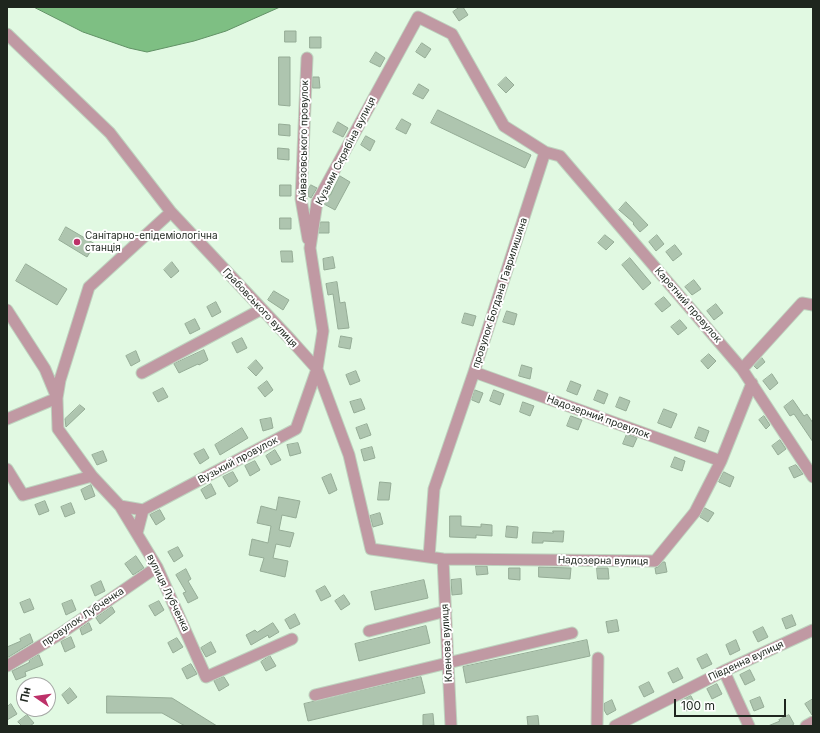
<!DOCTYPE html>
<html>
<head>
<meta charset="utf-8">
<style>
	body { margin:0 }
	#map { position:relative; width:820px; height:733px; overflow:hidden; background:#e1f9e2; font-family:Inter,sans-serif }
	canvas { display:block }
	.frame { position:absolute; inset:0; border:8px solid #1e261e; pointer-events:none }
	.north { position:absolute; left:16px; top:677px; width:40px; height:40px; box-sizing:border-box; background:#fff; border:1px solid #a5a8a5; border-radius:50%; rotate:283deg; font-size:11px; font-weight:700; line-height:16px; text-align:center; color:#1e261e }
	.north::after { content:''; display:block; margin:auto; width:14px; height:18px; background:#bd3169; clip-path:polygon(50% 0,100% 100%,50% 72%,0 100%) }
	.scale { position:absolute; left:674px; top:699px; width:112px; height:18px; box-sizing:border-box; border:2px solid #1e261e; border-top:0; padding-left:5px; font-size:12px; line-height:14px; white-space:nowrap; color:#1e261e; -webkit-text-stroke:3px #fff; paint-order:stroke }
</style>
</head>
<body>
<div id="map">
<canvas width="820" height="733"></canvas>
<div class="frame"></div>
<div class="north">Пн</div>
<div class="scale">100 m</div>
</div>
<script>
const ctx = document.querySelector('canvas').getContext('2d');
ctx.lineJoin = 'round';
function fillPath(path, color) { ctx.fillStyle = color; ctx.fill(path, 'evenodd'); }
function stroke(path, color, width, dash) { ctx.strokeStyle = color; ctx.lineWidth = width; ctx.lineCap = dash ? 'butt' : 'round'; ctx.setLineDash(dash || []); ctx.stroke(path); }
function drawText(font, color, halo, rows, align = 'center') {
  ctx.font = font + ' Inter,sans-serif'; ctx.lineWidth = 4; ctx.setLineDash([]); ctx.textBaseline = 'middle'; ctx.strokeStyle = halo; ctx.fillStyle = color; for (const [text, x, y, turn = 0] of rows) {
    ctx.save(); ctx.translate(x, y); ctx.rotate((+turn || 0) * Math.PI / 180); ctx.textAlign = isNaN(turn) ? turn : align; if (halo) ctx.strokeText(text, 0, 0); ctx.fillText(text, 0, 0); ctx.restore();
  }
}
const water = new Path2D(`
	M34,7h246l-54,24 -32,10 -47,11 -18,-4 -46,-16z`);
fillPath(water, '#7ebf83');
stroke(water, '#619165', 1);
const building = new Path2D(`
	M460,7h3l5,8 -9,6 -6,-9z
	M285,31h11v11h-11z
	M310,37h11v11h-11z
	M422,43l9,6 -6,9 -9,-6z
	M376,52l9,6 -5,9 -10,-5z
	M279,57h11v49l-11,-1z
	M313,77h6l1,11h-7z
	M506,77l8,8 -8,8 -8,-8z
	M419,84l10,6 -6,9 -10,-5z
	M438,110l93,45 -6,13 -94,-45z
	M402,119l9,5 -5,10 -10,-5z
	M338,122l10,6 -5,9 -10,-5z
	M279,124l11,1v11l-11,-1z
	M366,136l9,5 -5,10 -9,-6z
	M278,148l11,1v11l-11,-1z
	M340,176l10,6 -15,28 -11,-6 5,-9h1z
	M280,185h11v11h-11z
	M311,185l6,3 -6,10 -3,-2v-6z
	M626,202l22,23 -8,7 -7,-8 1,-1 -15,-13z
	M280,218h11v11h-11z
	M321,222h8v11h-10z
	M66,227l29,17 -8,13 -28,-17z
	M605,235l9,7 -8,8 -8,-7z
	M657,235l7,9 -8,7 -7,-9z
	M675,245l7,9 -9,7 -7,-9z
	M281,251h11l1,11h-11z
	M333,257l2,11 -11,2 -1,-11z
	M630,258l21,25 -8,7 -21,-25z
	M172,262l7,9 -8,7 -7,-8z
	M26,264l41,25 -10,16 -41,-24z
	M694,280l7,9 -9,6 -7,-8z
	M337,282l3,21 5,-1 4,26 -11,1 -5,-35 -5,1 -2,-11z
	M274,291l15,9 -6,10 -15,-10z
	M664,297l7,8 -9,7 -7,-8z
	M216,302l5,10 -9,5 -5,-10z
	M716,304l7,9 -9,7 -7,-9z
	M507,311l10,3 -3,11 -11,-3z
	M465,313l11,3 -3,10 -11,-3z
	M195,319l5,10 -10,5 -5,-10z
	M680,320l7,8 -9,7 -7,-8z
	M341,336l11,2 -2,11 -11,-2z
	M242,338l5,10 -10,5 -5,-10z
	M204,350l4,10 -9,5 -1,-1 -19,9 -5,-9z
	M136,351l4,10 -9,5 -5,-10z
	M709,354l7,7 -8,8 -7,-8z
	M762,358l3,4 -8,7 -3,-3z
	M256,360l7,8 -7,8 -8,-8z
	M522,365l10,3 -2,11 -11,-3z
	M356,371l4,10 -10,4 -4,-10z
	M772,374l6,9 -8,7 -7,-9z
	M267,381l6,9 -8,7 -7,-9z
	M571,381l10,4 -4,10 -10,-4z
	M163,388l5,9 -10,5 -5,-9z
	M475,390l8,3 -4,10 -7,-3z
	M494,390l10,4 -4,11 -10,-4z
	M598,390l10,4 -4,10 -10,-4z
	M620,397l10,4 -4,10 -10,-4z
	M361,399l4,10 -11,4 -4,-11z
	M793,400l11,16 3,-2 6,9v19l-19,-28 -4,2 -6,-9z
	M523,402l11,4 -4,10 -10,-4z
	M80,405l5,4 -19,18 -1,-8z
	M664,409l13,5 -6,14 -13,-5z
	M571,416l11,4 -4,10 -11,-4z
	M764,416l6,9 -4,4 -7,-9z
	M271,418l2,10 -10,3 -3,-11z
	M367,424l4,11 -11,4 -4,-11z
	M699,427l10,4 -4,11 -10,-4z
	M242,428l6,10 -28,17 -5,-10z
	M627,434l10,4 -4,9 -10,-3z
	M780,440l6,9 -8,6 -6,-9z
	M298,443l3,10 -11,3 -3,-11z
	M372,447l3,11 -11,3 -3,-11z
	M204,449l5,9 -9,6 -6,-10z
	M275,450l6,10 -10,5 -5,-9z
	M103,451l4,10 -10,4 -5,-10z
	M675,457l10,4 -3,10 -11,-4z
	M255,461l5,9 -10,6 -5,-10z
	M796,465l7,9 -9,4 -5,-10z
	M233,472l5,9 -9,6 -6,-10z
	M724,472l10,5 -4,10 -11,-5z
	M331,474l6,16 -8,4 -7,-16z
	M380,482l11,1 -2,17h-11z
	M211,484l5,10 -10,5 -5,-9z
	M91,485l4,11 -10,4 -4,-10z
	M279,497l21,4 -4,17 -14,-3 -3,15 15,3 -4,14 -14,-3 -3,14 15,3 -3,16 -25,-6 4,-13 -15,-3 3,-16 16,4 3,-17 -14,-3 4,-17 15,4z
	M45,501l4,10 -10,4 -4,-10z
	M71,503l4,10 -10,4 -4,-10z
	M705,508l9,5 -6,9 -8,-5z
	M160,510l5,9 -9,6 -6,-10z
	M380,513l3,11 -10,3 -3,-11z
	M450,516h11v10l20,1v-3l11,1v11l-16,-1v3l-26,-1z
	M507,526l11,1 -1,11 -11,-1z
	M553,531h11l-1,11 -20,-1v2h-11l1,-11 20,1z
	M178,547l5,9 -9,6 -6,-10z
	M136,556l8,12 -11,7 -8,-11z
	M663,562h2l2,10 -11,2 -1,-6 3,-1z
	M476,566h11l1,8 -11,1z
	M539,567l32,1 -1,11 -31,-2z
	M509,568h11v12l-11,-1z
	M597,568h11l1,11h-11z
	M186,569l5,10 -3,2 10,17 -10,5 -5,-10 3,-1 -10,-17z
	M461,579l1,15 -10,1 -1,-15z
	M424,580l4,18 -53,12 -4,-18z
	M101,581l4,10 -10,5 -4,-10z
	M325,586l6,10 -10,5 -5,-10z
	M344,595l6,9 -9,6 -6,-9z
	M30,599l4,10 -10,4 -4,-10z
	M72,600l4,10 -10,5 -4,-11z
	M159,601l5,9 -9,6 -6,-10z
	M112,607l3,5 -15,12 -4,-6z
	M295,614l5,10 -10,5 -5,-9z
	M792,615l4,10 -10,4 -4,-10z
	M617,620l2,11 -11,2 -2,-11z
	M89,623l3,7 -10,5 -2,-6z
	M273,623l6,9 -10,6 -1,-3 -17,10 -5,-10 9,-5 2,2z
	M426,626l4,17 -71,18 -4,-17z
	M763,627l5,10 -10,5 -5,-10z
	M30,634l3,8 -26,16v-11l14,-6 -1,-2z
	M71,637l4,10 -10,5 -4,-10z
	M177,638l6,9 -10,6 -5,-10z
	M587,640l3,16 -124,27 -3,-16z
	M736,640l4,10 -10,5 -4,-10z
	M211,642l5,10 -10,5 -5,-9z
	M707,654l5,10 -10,5 -5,-10z
	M39,655l4,10 -18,7 1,4 -10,4 -4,-9 18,-9 -1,-1z
	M270,656l6,10 -10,5 -5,-9z
	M191,664l6,10 -10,5 -5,-10z
	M678,668l5,10 -10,5 -5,-10z
	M750,670l5,10 -10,5 -5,-10z
	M224,677l5,8 -10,6 -5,-10z
	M421,677l4,16 -117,28 -4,-17z
	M649,682l5,10 -10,5 -5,-10z
	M717,684l5,10 -10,5 -5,-10z
	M70,688l7,9 -9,7 -6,-9z
	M107,696l65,2 45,28h-32l-23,-13h-55z
	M691,696l5,10 -10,5 -5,-10z
	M760,697l4,10 -10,4 -4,-10z
	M813,699v16h-1l-7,-11z
	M612,700l4,10 -9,5 -3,-5v-6z
	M11,704l6,10 -10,6v-13z
	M433,714l1,11 -11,1v-11z
	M27,715l7,8 -4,3h-8l-4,-4z
	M789,715l5,9 -3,2h-23l12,-5 -1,-1z
	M538,716l1,10h-11l-1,-9z`);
fillPath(building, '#aec5af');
stroke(building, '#95ac96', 1);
const minor = new Path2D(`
	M7,34l103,99 61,79 120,128 26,29 -21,60 -153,81 -23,-4
	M307,58l-6,141 7,40
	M171,212l-82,75 -29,93 -3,18 1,31 34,47 28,30 37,61 49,110 86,-38
	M7,310l38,59 12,29 -50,21
	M742,369l60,-66 11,2
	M474,372l247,89
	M142,373l120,-64
	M752,383l-31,78 -26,51 -40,49 -212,-2 -72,-10 -22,-94 -32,-86 6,-38 -13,-83 7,-46 101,-185 34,17 52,92 41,26 15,4 182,213 71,108
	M7,469l16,26 69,-19
	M137,533l6,-23
	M429,557l5,-68 40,-117 71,-220
	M443,559l8,167
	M369,631l77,-20
	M7,666l53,-32 97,-67
	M724,671l25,55
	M315,695l257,-62
	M597,726l1,-68
	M615,726l109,-55 89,-41
	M806,726l7,-4`);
stroke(minor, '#bed3bf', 13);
stroke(minor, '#c099a3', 11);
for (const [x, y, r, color] of [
	[77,242,4,"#bd3169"]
]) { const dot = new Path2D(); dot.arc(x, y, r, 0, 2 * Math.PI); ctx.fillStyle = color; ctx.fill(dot); stroke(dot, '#fff', 1.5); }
drawText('10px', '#1e261e', '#fff', [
	["Айвазовського провулок",304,141,-89],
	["Кузьми Скрябіна вулиця",346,151,-63],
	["провулок Богдана Гаврилишина",500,293,-72],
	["Каретний провулок",688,305,49],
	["Грабовського вулиця",260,308,47],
	["Надозерний провулок",598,417,20],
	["Вузький провулок",238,460,-28],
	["Надозерна вулиця",603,561,1],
	["вулиця Лубченка",168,593,64],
	["провулок Лубченка",83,617,-34],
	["Кленова вулиця",447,643,-93],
	["Південна вулиця",746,661,-25]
]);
drawText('10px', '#1e261e', '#fff', [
	["Санітарно-епідеміологічна",85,236],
	["станція",85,248]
], 'left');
</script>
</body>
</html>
